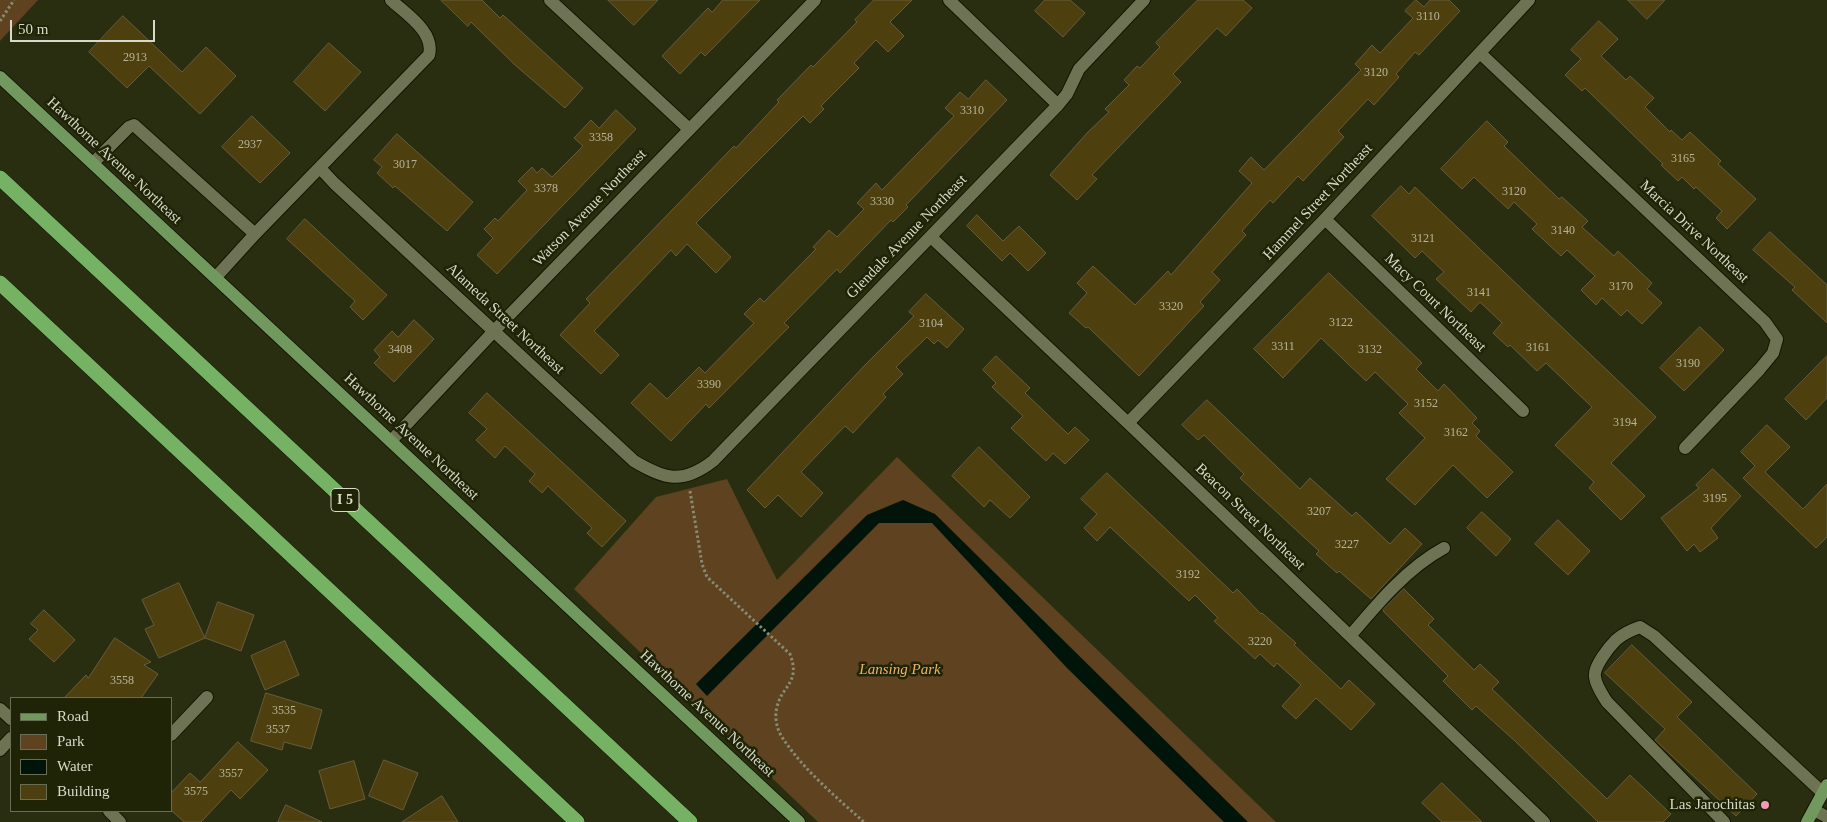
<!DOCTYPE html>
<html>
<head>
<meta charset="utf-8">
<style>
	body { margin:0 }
	#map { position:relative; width:1827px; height:822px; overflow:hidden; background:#2a2e10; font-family:"Times New Roman",serif }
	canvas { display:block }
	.legend { position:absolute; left:10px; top:697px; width:162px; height:115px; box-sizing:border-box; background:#202406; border:1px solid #696d54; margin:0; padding:6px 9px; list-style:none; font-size:15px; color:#d7dac9 }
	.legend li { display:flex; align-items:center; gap:10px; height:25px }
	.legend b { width:25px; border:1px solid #696d54 }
	.scale { position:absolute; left:10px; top:20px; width:145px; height:22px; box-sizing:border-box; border:2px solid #d7dac9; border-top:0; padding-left:6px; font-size:15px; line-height:18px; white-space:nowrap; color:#d7dac9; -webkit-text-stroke:4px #202406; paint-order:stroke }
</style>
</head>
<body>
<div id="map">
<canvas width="1827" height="822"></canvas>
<ul class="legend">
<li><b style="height:6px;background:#72995d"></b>Road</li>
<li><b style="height:14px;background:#5f421f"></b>Park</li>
<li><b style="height:14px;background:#01140a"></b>Water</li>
<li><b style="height:14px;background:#4e400e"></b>Building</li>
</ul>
<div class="scale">50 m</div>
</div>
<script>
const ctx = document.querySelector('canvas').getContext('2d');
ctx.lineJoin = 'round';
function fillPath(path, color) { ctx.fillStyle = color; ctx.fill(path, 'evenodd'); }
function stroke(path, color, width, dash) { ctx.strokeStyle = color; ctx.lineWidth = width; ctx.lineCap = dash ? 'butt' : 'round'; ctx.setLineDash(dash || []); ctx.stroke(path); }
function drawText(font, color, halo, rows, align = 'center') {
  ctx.font = font + ' "Times New Roman",serif'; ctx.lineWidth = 5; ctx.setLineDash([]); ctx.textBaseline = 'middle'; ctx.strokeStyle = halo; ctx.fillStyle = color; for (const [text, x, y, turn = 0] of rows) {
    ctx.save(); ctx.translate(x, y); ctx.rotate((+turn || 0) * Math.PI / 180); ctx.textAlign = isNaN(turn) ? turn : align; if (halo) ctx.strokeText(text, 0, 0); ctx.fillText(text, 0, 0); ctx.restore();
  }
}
fillPath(new Path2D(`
	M0,0h38l-38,41z
	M897,457l379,365h-458l-244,-233 82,-92 71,-18 50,101z`), '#5f421f');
fillPath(new Path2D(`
	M903,500l32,14 313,308h-24l-157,-154 -135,-145h-53l-172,173 -11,-12 171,-169z`), '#01140a');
const building = new Path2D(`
	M441,0h41l18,18 3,-3 80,73 -18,20 -50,-43 -44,-43 -3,4z
	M608,0h50l-24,25z
	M723,0h37l-55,56 -4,-4 -21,22 -18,-18 46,-48 4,4z
	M874,0h38l-22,22 14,14 -16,16 -12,-12 -22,23 5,5 -38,38 3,3 -14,14 -7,-7 -107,107 35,34 -15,16 -29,-29 -11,12 -5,-6 -77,81 25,24 -18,19 -41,-39 30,-32 -4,-4 148,-153 2,2 43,-46 -2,-2 34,-35 2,2 44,-45 -2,-2z
	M1045,0h25l15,13 -22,24 -28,-26z
	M1198,0h45l9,8 -26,28 -9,-8 -44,46 8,8 -89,93 5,4 -20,21 -27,-25 37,-42 22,-21 -4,-3 24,-24 -5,-5 13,-14 3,2 20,-21 -4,-4z
	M1416,0l8,7 6,-7h19l11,11 -41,44 -4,-3 -19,22 3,3 -25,28 -6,-6 -30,32 6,6 -41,44 -5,-5 -25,27 -3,-3 -28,31 4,4 -34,37 8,8 -20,22 4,4 -65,70 -51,-49 -2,1 -17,-15 18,-20 -10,-10 16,-17 42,39 33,-34 3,4 81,-92 -13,-12 12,-14 13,13 97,-100 -6,-6 17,-19 8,8 33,-35 -8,-7z
	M1628,0h37l-18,19z
	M123,16l59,56 24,-25 30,29 -36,38 -51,-48 -22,22 -38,-36z
	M1599,21l19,18 -17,17 25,24 4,-4 24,22 -9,9 25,25 1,-2 11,10 8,-8 31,29 -3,3 38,35 -29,30 -11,-11 6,-7 -26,-24 -2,2 -12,-12 -4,4 -17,-16 2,-1 -78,-76 -3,3 -17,-16 16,-16 -10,-9z
	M329,43l32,29 -36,39 -31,-29z
	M986,80l21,20 -101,105 2,2 -15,15 -2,-2 -51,53 -3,-4 -53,54 5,4 -80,81 -3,-4 -35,37 -40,-38 19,-20 17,16 32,-32 6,6 49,-50 -10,-9 16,-16 4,4 52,-53 -3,-2 16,-17 8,7 27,-28 -7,-6 19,-20 6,7 72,-74 -9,-8 15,-16 8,7z
	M616,110l20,19 -139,145 -20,-19 16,-17 -9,-9 11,-11 3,3 29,-31 -9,-9 14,-14 5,6 5,-5 10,9 31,-31 -9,-8 17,-18 8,8z
	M252,116l38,37 -30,30 -38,-36z
	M1487,121l21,21 -4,4 55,53 3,-2 26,24 -6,6 32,29 4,-5 34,32 -5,6 15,14 -20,21 -15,-14 -6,6 -19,-18 -6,7 -15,-15 14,-14 -28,-26 -6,6 -29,-27 5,-5 -23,-22 -6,7 -34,-32 -12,12 -21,-20z
	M397,134l76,68 -26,29 -52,-45 -2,2 -16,-15 5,-6 -8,-7z
	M1401,186l8,8 6,-7 241,230 -45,46 34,33 -24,24 -32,-32 5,-6 -39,-37 37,-38 -46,-44 -9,8 -27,-26 -2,2 -15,-14 9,-10 -22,-21 -9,10 -35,-33 8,-7 -22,-21 -7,7 -43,-42z
	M977,215l26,26 16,-15 27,27 -18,18 -18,-18 -8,8 -35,-35z
	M305,219l82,76 -24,25 -13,-13 5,-6 -68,-62z
	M1770,232l57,53v38l-35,-33 3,-3 -42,-37z
	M1329,273l93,90 -6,6 22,22 6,-7 33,34 -5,5 8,8 -4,5 37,36 -26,26 -34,-33 -38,40 -29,-26 39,-41 -26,-25 9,-9 -33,-32 -9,9 -45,-43 -38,40 -29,-29z
	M926,294l38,35 -17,19 -9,-8 -4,4 -7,-7 -31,30 7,7 -20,20 3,3 -33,36 -8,-7 -44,46 22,21 -22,24 -23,-22 -13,13 -18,-18 119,-126 48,-48 -5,-4z
	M414,320l20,19 -40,43 -20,-19 6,-6 -6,-7 18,-19 6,6z
	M1700,327l24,23 -40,41 -24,-23z
	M996,356l34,32 -5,5 43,41 7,-7 14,13 -24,24 -12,-11 -7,8 -35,-33 12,-12 -31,-29 4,-4 -13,-13z
	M1827,356v42l-21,22 -21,-21z
	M487,393l139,128 -24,26 -15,-14 5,-5 -44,-42 -6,7 -13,-12 6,-7 -30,-28 -10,12 -19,-18 11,-11 -18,-16z
	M1207,400l93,89 10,-11 42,38 4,-4 34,32 15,-16 17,16 -51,55 -32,-28 -2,2 -21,-19 3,-3 -79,-73 4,-4 -40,-39 -6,5 -16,-15z
	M1767,425l23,22 -25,25 38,37 24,-25v53l-11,11 -73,-70 12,-12 -14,-14z
	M979,447l51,50 -20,21 -20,-18 -6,7 -32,-31z
	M1713,469l28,27 -30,32 7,10 -18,14 -6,-8 -7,7 -26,-33 38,-30 -3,-3z
	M1107,473l126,120 4,-4 24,25 1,-1 34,30 -2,2 47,44 8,-9 26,24 -24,26 -35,-32 -20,21 -14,-13 19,-21 -24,-22 -3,4 -14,-13 -5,5 -41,-38 4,-3 -23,-23 -6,6 -79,-74 -13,14 -13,-13 13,-14 -16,-15z
	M1482,512l29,27 -15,17 -29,-28z
	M1558,520l32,31 -22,24 -33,-31z
	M179,583l26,55 -46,20 -14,-29 9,-4 -12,-25z
	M1404,589l30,30 -6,6 46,45 6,-6 19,18 -7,7 115,110 23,-24 41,39 -8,8h-65l-83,-81 -39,-35 -4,4 -29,-29 5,-5 -64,-64 -1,-2z
	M218,602l36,13 -13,36 -36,-13z
	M44,610l31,30 -21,22 -25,-23 9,-9 -7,-6z
	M115,638l36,24 -7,3 14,9 -17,24h-77l22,-23 2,3z
	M285,641l14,34 -34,15 -14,-34z
	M1632,645l60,57 -15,15 80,77 -21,22 -81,-76 10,-11 -60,-56z
	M266,693l56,17 -11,39 -27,-7 -2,8 -31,-9z
	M238,742l30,28 -28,29 -9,-9 -30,32h-17l-13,-12v-17l19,-20 10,9z
	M384,760l34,13 -15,37 -34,-14z
	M354,761l11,38 -35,10 -11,-38z
	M1442,783l40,39h-40l-20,-19z
	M442,796l16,26h-56z
	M286,805l36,17h-44z`);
fillPath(building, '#4e400e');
stroke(building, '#665c3d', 1);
const minor = new Path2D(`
	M550,0l139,129
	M949,0l109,105
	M1480,53l285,269 12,17 -4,14 -14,17 -74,78
	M93,163l36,-36 5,-2 121,109
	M320,168l14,15 300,278c30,18 48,24 79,0l345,-356 9,-11 12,-25 65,-69
	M1325,219l198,192
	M931,237l197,186 416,399
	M216,277l39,-43 174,-179c6,-23 -23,-41 -38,-55
	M1128,423l197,-204 204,-219
	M391,441l103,-110 321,-331
	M1350,636c27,-32 57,-68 94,-88
	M0,709l11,10
	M171,735l36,-38
	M0,750l11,-12
	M1814,810l13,7
	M109,811l11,11
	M1724,822l-117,-120c-5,-8 -11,-16 -12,-25 -2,-10 14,-30 21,-37 7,-6 15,-10 24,-13l14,9 169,157`);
const major = new Path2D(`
	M0,77l799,745
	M1807,822l20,-37`);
const highway = new Path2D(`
	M0,178l690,644
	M0,283l577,539`);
stroke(minor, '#131600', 14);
stroke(major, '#131600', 14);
stroke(highway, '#131600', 16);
stroke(new Path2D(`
	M0,21l14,-21
	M690,491l12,73 5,13 83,77c11,29 -8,31 -13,53 -3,11 0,24 7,33 19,29 54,59 80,82`), '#878b74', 3, [2.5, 2.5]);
stroke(minor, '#6e7453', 12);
stroke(major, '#72995d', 12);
stroke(highway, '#75b263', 15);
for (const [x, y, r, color] of [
	[1765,805,5,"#f19ab4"]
]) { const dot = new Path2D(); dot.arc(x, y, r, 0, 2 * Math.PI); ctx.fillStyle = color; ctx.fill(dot); stroke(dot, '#202406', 2); }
drawText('12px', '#b5b49a', null, [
	["3110",1428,17],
	["2913",135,58],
	["3120",1376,73],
	["3310",972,111],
	["3358",601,138],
	["2937",250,145],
	["3165",1683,159],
	["3017",405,165],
	["3378",546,189],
	["3120",1514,192],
	["3330",882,202],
	["3140",1563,231],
	["3121",1423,239],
	["3170",1621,287],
	["3141",1479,293],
	["3320",1171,307],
	["3122",1341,323],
	["3104",931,324],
	["3311",1283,347],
	["3161",1538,348],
	["3408",400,350],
	["3132",1370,350],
	["3190",1688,364],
	["3390",709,385],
	["3152",1426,404],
	["3194",1625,423],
	["3162",1456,433],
	["3195",1715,499],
	["3207",1319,512],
	["3227",1347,545],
	["3192",1188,575],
	["3220",1260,642],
	["3558",122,681],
	["3535",284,711],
	["3537",278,730],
	["3557",231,774],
	["3575",196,792]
]);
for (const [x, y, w] of [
	[345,500,28]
]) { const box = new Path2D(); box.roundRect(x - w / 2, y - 11.5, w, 23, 4); ctx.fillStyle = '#202406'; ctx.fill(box); stroke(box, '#d7dac9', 1); }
drawText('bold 14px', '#d7dac9', null, [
	["I 5",345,500]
]);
drawText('15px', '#d7dac9', '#202406', [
	["Hawthorne Avenue Northeast",114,161,43],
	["Hammel Street Northeast",1318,202,-47],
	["Watson Avenue Northeast",590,208,-46],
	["Marcia Drive Northeast",1694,232,43],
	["Glendale Avenue Northeast",907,237,-46],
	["Macy Court Northeast",1435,303,44],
	["Alameda Street Northeast",505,319,43],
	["Hawthorne Avenue Northeast",411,437,43],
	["Beacon Street Northeast",1250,517,44],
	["Hawthorne Avenue Northeast",707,714,43]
]);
drawText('italic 15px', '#eeb168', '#202406', [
	["Lansing Park",900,670]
]);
drawText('15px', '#d7dac9', '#202406', [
	["Las Jarochitas",1755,805]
], 'right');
</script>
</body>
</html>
